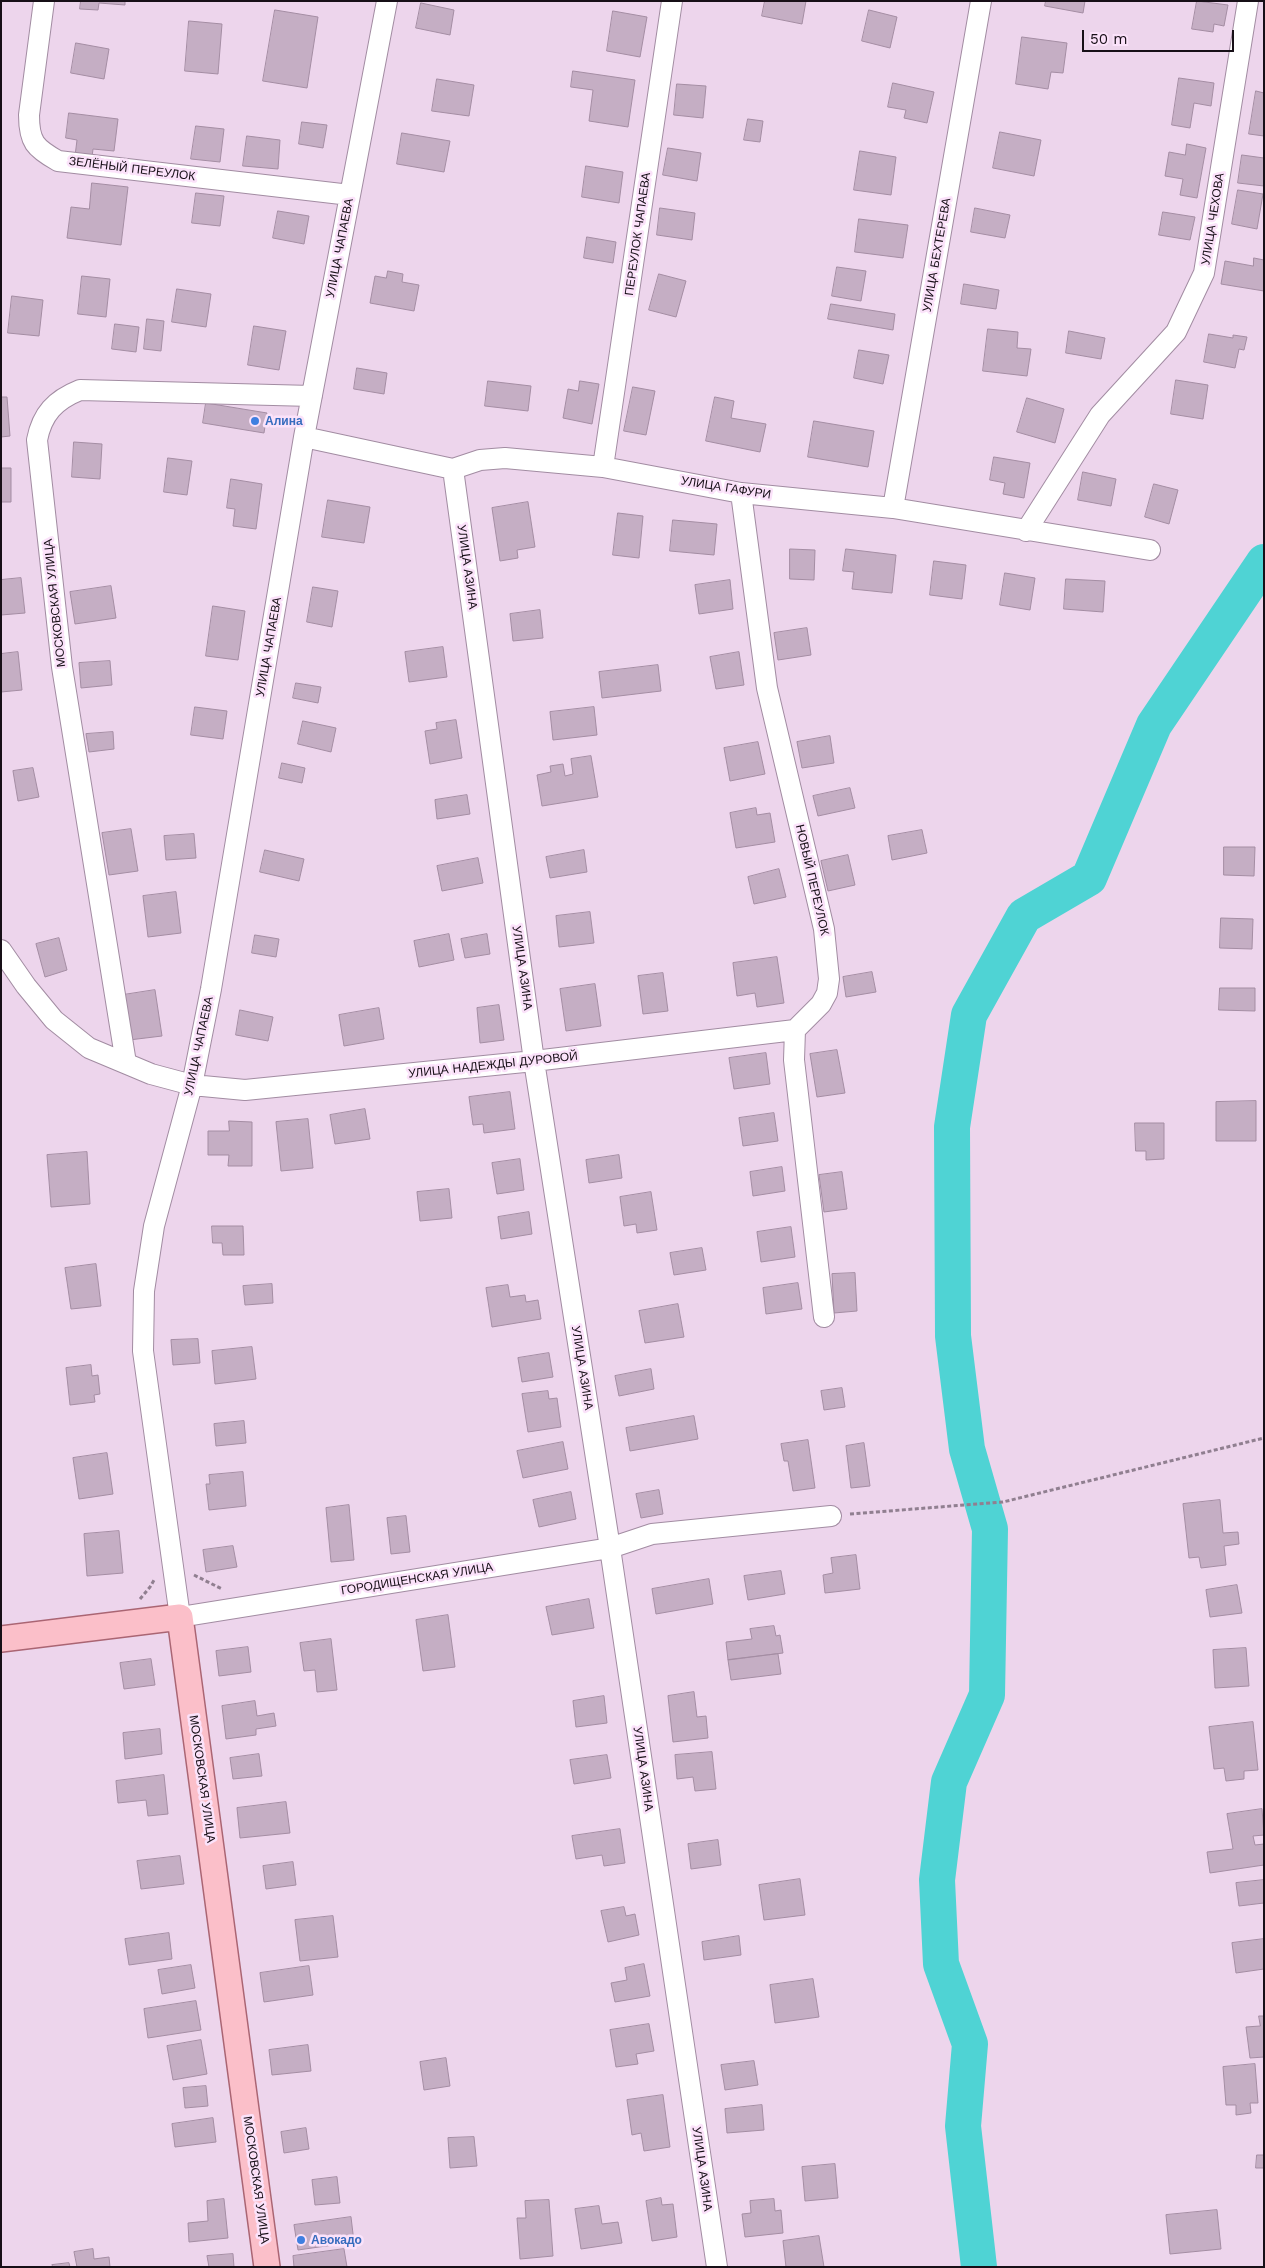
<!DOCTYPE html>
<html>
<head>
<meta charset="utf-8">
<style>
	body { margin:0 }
	#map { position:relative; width:1265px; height:2268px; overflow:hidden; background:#edd5ec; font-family:"Work Sans",sans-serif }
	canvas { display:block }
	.frame { position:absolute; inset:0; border:2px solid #170f17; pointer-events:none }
	.scale { position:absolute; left:1082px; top:30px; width:152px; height:22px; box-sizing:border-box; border:2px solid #170f17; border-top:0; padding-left:6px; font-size:15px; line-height:18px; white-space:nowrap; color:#170f17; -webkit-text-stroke:4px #fbe2fa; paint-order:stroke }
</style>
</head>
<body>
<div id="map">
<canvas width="1265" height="2268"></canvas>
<div class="frame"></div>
<div class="scale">50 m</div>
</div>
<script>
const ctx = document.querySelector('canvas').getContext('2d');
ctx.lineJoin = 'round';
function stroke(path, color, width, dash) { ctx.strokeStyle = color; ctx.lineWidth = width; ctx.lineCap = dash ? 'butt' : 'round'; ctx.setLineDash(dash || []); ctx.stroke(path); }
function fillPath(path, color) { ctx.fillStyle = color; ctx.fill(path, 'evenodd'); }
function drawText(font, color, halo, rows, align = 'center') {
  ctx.font = font + ' "Work Sans",sans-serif'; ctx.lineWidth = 5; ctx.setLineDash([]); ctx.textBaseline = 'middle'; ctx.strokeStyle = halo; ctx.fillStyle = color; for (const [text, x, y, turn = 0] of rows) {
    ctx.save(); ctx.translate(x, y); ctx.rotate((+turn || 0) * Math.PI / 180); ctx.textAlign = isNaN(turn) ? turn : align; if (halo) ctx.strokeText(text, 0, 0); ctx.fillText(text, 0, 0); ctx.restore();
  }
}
stroke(new Path2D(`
	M979,2267l-16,-141 7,-82 -29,-80 -4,-84 12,-98 38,-87 3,-166 -23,-80 -14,-113 -1,-209 17,-112 55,-99 65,-38 65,-153 110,-163`), '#4fd3d4', 36);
const building = new Path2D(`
	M81,1h44v4l-26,-2 -1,7 -18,-1z
	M765,1h41l-4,23 -40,-8z
	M1046,1h39l-2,12 -38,-7z
	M1197,1l31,4 -4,21 -10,-2 -1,8 -21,-3z
	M421,3l33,7 -4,25 -34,-7z
	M275,10l43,7 -11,71 -44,-7z
	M869,10l28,7 -7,31 -28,-7z
	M613,11l34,6 -7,40 -33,-6z
	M189,21l33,3 -4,50 -33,-3z
	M1022,37l45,6 -4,30 -12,-1 -3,17 -32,-5z
	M76,43l33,6 -5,30 -33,-6z
	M573,71l62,9 -7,47 -39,-6 4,-31 -22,-3z
	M1179,78l35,5 -3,23 -17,-3 -4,25 -18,-3z
	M437,79l37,6 -5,31 -37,-5z
	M893,83l41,9 -7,31 -23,-5 2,-8 -18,-3z
	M677,84l29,2 -3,32 -29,-3z
	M1256,91l8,2v43l-15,-2z
	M69,113l49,6 -4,32 -21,-2 -1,8 -17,-1 2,-16 -11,-2z
	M748,119l15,2 -3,21 -16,-2z
	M302,122l25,3 -4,23 -24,-4z
	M196,126l28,3 -4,33 -29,-3z
	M1000,132l41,8 -7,36 -41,-8z
	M402,133l48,8 -6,31 -47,-8z
	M247,136l33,4 -2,29 -35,-3z
	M1187,144l19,4 -9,50 -17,-3 3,-16 -18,-3 4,-24 16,3z
	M668,148l33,5 -4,28 -34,-6z
	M860,151l36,6 -5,38 -37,-5z
	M1242,155l22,3v28l-26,-3z
	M586,166l37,6 -4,31 -37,-6z
	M92,183l36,4 -7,58 -54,-7 4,-31 18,2z
	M1238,190l25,4 -6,35 -25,-5z
	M196,193l28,3 -4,30 -28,-3z
	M660,208l35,5 -3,27 -35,-5z
	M975,208l35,7 -5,23 -34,-6z
	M278,211l31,5 -5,28 -31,-6z
	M1163,212l32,5 -5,23 -31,-5z
	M859,219l49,6 -5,33 -48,-6z
	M587,237l29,5 -3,21 -29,-5z
	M1254,258l10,2v31l-43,-7 4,-23 28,5z
	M837,267l29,4 -5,30 -29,-5z
	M388,271l15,3 -1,8 17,3 -5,26 -44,-8 5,-27 11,2z
	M659,274l27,7 -10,36 -27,-7z
	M82,276l28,3 -4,38 -28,-3z
	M964,284l35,6 -3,19 -35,-5z
	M177,289l34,5 -5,33 -34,-5z
	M12,296l31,4 -4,36 -31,-3z
	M831,304l64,10 -2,16 -65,-11z
	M147,319l17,2 -3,30 -17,-2z
	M115,324l24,3 -3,25 -24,-3z
	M254,326l32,5 -7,39 -31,-5z
	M988,329l30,3 -1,16 14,1 -4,27 -44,-5z
	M1069,331l36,7 -4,21 -35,-6z
	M1209,334l24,4v-3l14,2 -3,13 -5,-1 -4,19 -31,-6z
	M859,350l30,5 -6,29 -29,-6z
	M357,368l30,5 -3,21 -30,-5z
	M1176,380l32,5 -5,34 -32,-5z
	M488,381l43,5 -3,25 -43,-5z
	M580,381l19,3 -7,40 -29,-6 5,-29 10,2z
	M633,387l22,4 -9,44 -22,-4z
	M1,397h6l3,39 -9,1z
	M715,397l19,4 -3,17 35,6 -6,28 -54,-11z
	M1027,398l37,11 -9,34 -38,-11z
	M206,403l61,10 -3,20 -61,-10z
	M814,421l60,10 -6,36 -60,-10z
	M74,442l28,2 -2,35 -28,-2z
	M994,457l36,6 -6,35 -21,-4 2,-11 -15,-3z
	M168,458l24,3 -5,34 -23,-3z
	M1,468h10v34h-10z
	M1083,472l33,7 -5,27 -33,-6z
	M231,479l31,5 -6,45 -23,-3 2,-17 -8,-1z
	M1154,484l24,6 -9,34 -24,-7z
	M328,500l42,7 -6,36 -42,-6z
	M528,502l7,45 -18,3 1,8 -18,3 -8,-53z
	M618,513l25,3 -4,42 -26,-3z
	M673,520l44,4 -3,31 -44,-4z
	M790,549l25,1 -1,30 -24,-1z
	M846,549l50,6 -4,38 -40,-4 2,-17 -11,-1z
	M934,561l32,4 -4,34 -32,-4z
	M1005,573l30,5 -5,32 -30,-5z
	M21,578l4,35 -24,2v-35z
	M1066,579l39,2 -2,31 -39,-3z
	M730,580l3,29 -34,5 -4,-29z
	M111,586l5,32 -41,6 -5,-32z
	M313,587l25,4 -6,36 -25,-5z
	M213,606l32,5 -7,49 -32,-4z
	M540,610l3,28 -30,3 -3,-27z
	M807,628l4,27 -33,5 -4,-27z
	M443,647l4,30 -38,5 -4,-30z
	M18,652l4,38 -21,2v-38z
	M739,652l5,33 -28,4 -6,-32z
	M110,661l2,24 -31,3 -2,-25z
	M658,665l3,26 -59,7 -3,-26z
	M296,683l25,4 -3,16 -25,-5z
	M195,707l32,4 -4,28 -32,-4z
	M594,707l3,28 -44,5 -3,-28z
	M456,720l6,38 -32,6 -5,-33 12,-2 -1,-6z
	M303,721l33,7 -5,24 -33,-8z
	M113,732l1,17 -25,3 -3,-18z
	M830,736l4,27 -32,5 -5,-26z
	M758,742l7,32 -35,7 -6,-33z
	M591,756l7,41 -56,9 -5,-31 14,-3 -1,-6 13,-2 2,12 8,-2 -2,-15z
	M282,763l23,5 -3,15 -23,-5z
	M33,768l6,29 -21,4 -5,-30z
	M850,788l5,20 -37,8 -5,-20z
	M467,795l3,19 -33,5 -2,-19z
	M756,808l1,7 13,-2 5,29 -39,6 -6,-35z
	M131,829l7,42 -29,4 -7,-42z
	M922,830l5,23 -35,7 -4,-24z
	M194,834l2,24 -30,2 -2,-24z
	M1224,847h31l-1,29 -30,-1z
	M265,850l39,9 -5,22 -39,-9z
	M584,850l3,22 -37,6 -4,-21z
	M848,855l7,30 -27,6 -7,-30z
	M478,858l5,25 -41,8 -5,-25z
	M779,869l7,28 -32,7 -6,-27z
	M176,892l5,41 -33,4 -5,-41z
	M590,912l4,31 -35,4 -3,-31z
	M1221,918l32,1 -1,30 -32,-1z
	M449,934l5,26 -35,7 -5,-26z
	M487,934l3,20 -25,4 -4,-19z
	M255,935l24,4 -3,18 -24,-4z
	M59,938l8,32 -22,7 -9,-33z
	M777,957l7,46 -27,4 -2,-14 -18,3 -4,-33z
	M872,972l4,20 -30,5 -3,-20z
	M663,973l5,38 -25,3 -5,-38z
	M595,984l6,42 -35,5 -6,-42z
	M1220,988h35v23l-36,-1z
	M155,990l7,46 -33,4 -6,-45z
	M499,1005l5,35 -24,3 -3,-35z
	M379,1008l5,31 -40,7 -5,-31z
	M240,1010l33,7 -5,24 -32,-6z
	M837,1050l8,43 -28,4 -7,-43z
	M766,1053l4,31 -36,5 -5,-31z
	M510,1092l5,37 -31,4 -1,-9 -10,1 -4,-28z
	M1256,1101v40h-40v-39z
	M365,1109l5,30 -35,5 -5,-29z
	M774,1113l4,28 -35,5 -4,-28z
	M308,1119l5,49 -32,3 -5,-49z
	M229,1121l23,1v44h-24l1,-11h-21v-24h21z
	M1135,1123h29v36l-18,1v-9h-10z
	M87,1152l3,52 -39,3 -4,-52z
	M619,1155l3,23 -33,5 -3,-23z
	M520,1159l4,31 -27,4 -5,-31z
	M782,1167l3,24 -32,5 -3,-24z
	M842,1172l5,37 -23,3 -5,-37z
	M449,1189l3,29 -32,3 -3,-29z
	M651,1192l6,38 -20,3 -1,-9 -12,2 -4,-29z
	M529,1212l3,22 -31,5 -3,-22z
	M212,1226h31l1,29h-21l-1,-12h-9z
	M791,1227l4,30 -34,5 -4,-30z
	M702,1248l4,22 -32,5 -4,-22z
	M96,1264l5,42 -30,3 -6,-41z
	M855,1273l2,38 -23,2 -2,-39z
	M798,1283l4,26 -36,5 -3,-26z
	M272,1284l1,19 -28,2 -2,-19z
	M508,1285l2,12 15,-2 1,7 12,-2 3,19 -49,8 -6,-39z
	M678,1304l6,33 -39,6 -6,-32z
	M198,1339l2,24 -27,2 -2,-25z
	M252,1347l4,32 -41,5 -3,-33z
	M549,1353l4,24 -31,5 -4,-24z
	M91,1365l1,11 6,-1 2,19 -6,1 1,7 -25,3 -4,-37z
	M651,1369l3,20 -35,7 -4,-20z
	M842,1388l3,19 -21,3 -3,-19z
	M548,1391l1,8 8,-1 4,29 -33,5 -6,-38z
	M694,1416l4,23 -68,12 -4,-23z
	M244,1421l2,22 -30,3 -2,-22z
	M808,1440l7,48 -22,3 -5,-30h-4l-3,-17z
	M563,1442l5,27 -45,9 -6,-27z
	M864,1443l6,43 -19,2 -5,-42z
	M107,1453l6,41 -34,5 -6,-41z
	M243,1472l3,34 -37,4 -3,-26h4l-1,-9z
	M659,1490l4,24 -22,4 -5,-24z
	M571,1492l5,27 -37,8 -6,-27z
	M1220,1500l3,33 15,-1 1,12 -15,2 2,19 -25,3 -2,-11 -10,1 -6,-54z
	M349,1505l5,55 -23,2 -5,-54z
	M406,1516l4,36 -19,2 -4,-36z
	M119,1531l4,42 -36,3 -3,-42z
	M233,1546l4,21 -31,5 -3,-22z
	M856,1555l4,34 -35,4 -2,-18 10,-2 -2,-15z
	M781,1571l4,23 -37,6 -4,-24z
	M709,1579l4,25 -57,10 -4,-25z
	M1237,1585l5,28 -32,4 -4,-27z
	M589,1599l5,29 -42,7 -6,-28z
	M448,1615l7,52 -32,4 -7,-51z
	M774,1626l2,10 4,-1 3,18 -55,7 -2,-18 26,-3 -2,-10z
	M331,1639l6,51 -20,2 -2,-22 -11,1 -4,-28z
	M248,1647l3,25 -32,4 -3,-25z
	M1246,1648l3,38 -34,2 -2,-38z
	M778,1654l3,20 -50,6 -3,-20z
	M151,1659l4,26 -31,4 -4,-26z
	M694,1692l3,25 9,-1 2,22 -35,4 -5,-46z
	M604,1696l3,27 -31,4 -3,-26z
	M255,1701l2,15 17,-3 2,13 -20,3v6l-30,4 -4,-33z
	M1253,1722l5,48 -14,1v8l-18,2 -2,-13 -10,1 -5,-42z
	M160,1729l2,25 -37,5 -2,-26z
	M712,1752l4,37 -21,2 -2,-14 -16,2 -2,-24z
	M259,1754l3,22 -29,3 -3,-21z
	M607,1755l4,23 -37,6 -4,-24z
	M164,1775l4,39 -20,2 -2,-16 -28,3 -2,-22z
	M286,1802l4,31 -50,5 -3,-30z
	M1262,1809l2,26 -11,1 2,9 9,-1v21l-54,8 -3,-21 26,-3 -6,-35z
	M620,1829l5,34 -21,3 -2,-11 -26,4 -4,-23z
	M718,1840l3,25 -30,4 -3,-25z
	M180,1856l4,28 -43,5 -4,-28z
	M293,1862l3,23 -30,4 -3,-23z
	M800,1879l5,36 -41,5 -5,-35z
	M1264,1880v23l-25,3 -3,-23z
	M624,1907l2,9 9,-2 4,21 -31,7 -7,-31z
	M333,1916l5,41 -38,4 -5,-41z
	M169,1933l3,26 -43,6 -4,-26z
	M739,1936l2,19 -37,5 -2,-18z
	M1264,1939v30l-28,4 -4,-30z
	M644,1964l6,32 -35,6 -4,-19 16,-3 -2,-12z
	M191,1965l4,23 -33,6 -4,-24z
	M309,1966l4,29 -49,7 -4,-29z
	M813,1979l6,38 -44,6 -5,-38z
	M196,2001l5,29 -53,8 -4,-29z
	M1259,2016h5v41l-14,1 -4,-31 14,-1z
	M649,2024l5,27 -18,3 2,10 -22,3 -6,-37z
	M201,2040l6,34 -34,6 -6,-34z
	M308,2045l3,26 -39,4 -3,-25z
	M446,2058l4,28 -26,4 -4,-28z
	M754,2061l4,24 -33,5 -4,-25z
	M1255,2064l3,39h-8l1,10 -15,2v-10h-10l-3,-38z
	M206,2086l2,20 -23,2 -2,-20z
	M663,2095l7,52 -26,4 -3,-18 -9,2 -5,-35z
	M762,2105l2,25 -37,3 -2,-24z
	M213,2118l3,24 -41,5 -3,-23z
	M306,2128l3,21 -25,4 -3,-21z
	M474,2137l3,29 -27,2 -2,-30z
	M1257,2155h7v13h-8z
	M835,2164l3,34 -33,3 -3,-34z
	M337,2177l3,26 -25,2 -3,-25z
	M661,2198l1,7 11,-1 4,33 -25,4 -6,-40z
	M224,2199l4,39 -39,4 -1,-19 20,-2 -1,-20z
	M774,2199l1,12 6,-1 2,23 -38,4 -3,-23 9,-1 -1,-12z
	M549,2200l4,56 -33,3 -3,-41h9l-1,-17z
	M599,2206l3,18 16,-2 4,21 -41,6 -6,-40z
	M1217,2210l4,39 -51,5 -4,-39z
	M351,2217l3,25 -56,8 -4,-25z
	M819,2236l5,31h-38l-3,-26z
	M93,2249l1,10 15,-2 1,10h-33l-3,-15z
	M344,2249l3,18h-53l-1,-11z
	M233,2254l1,13h-25l-2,-11z
	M69,2263l1,4h-17l-1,-2z`);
fillPath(building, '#c5aec4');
stroke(building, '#a48da3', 1);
const minor = new Path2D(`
	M44,1l-15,114c0,27 6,33 29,46l292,34
	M387,1l-83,436 -93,552 -19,96 -38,141 -10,65 -1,60 37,266 430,-69 42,-14 179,-18
	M304,437l149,32 27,-9 25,-2 98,9 138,26 152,15 257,42
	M603,467l69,-466
	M453,469l81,592 76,487 107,719
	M741,493l26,195 57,241 5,50 -2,14 -6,11 -26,26 -1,30 30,257
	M893,508l88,-507
	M1026,531l74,-116 76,-83 28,-59 44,-272
	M1,950l25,36 28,34 35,28 62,26 41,11 53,5 289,-29 261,-31
	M126,1063l-64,-396 -25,-227c5,-26 18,-40 43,-50l232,6`);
const major = new Path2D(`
	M1,1639l179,-22 87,650`);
stroke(minor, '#a28ca2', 22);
stroke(major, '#aa6573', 28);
stroke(new Path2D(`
	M850,1514l153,-12 261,-64
	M194,1575l28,14
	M140,1599l10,-12 4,-7`), '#907f90', 3, [4, 2.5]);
stroke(minor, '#fff', 20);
stroke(major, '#fbbfc9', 25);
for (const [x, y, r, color] of [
	[255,421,5,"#3f7fe0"],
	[301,2240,5,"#3f7fe0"]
]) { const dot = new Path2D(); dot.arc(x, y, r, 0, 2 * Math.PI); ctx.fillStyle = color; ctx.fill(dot); stroke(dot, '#fbe2fa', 2); }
drawText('12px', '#170f17', '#fbe2fa', [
	["ЗЕЛЁНЫЙ ПЕРЕУЛОК",132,169,7],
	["УЛИЦА ЧЕХОВА",1213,219,-81],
	["ПЕРЕУЛОК ЧАПАЕВА",638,234,-82],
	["УЛИЦА ЧАПАЕВА",340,248,-79],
	["УЛИЦА БЕХТЕРЕВА",937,255,-80],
	["УЛИЦА ГАФУРИ",726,488,9],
	["УЛИЦА АЗИНА",467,567,82],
	["МОСКОВСКАЯ УЛИЦА",55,603,-96],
	["УЛИЦА ЧАПАЕВА",269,647,-80],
	["НОВЫЙ ПЕРЕУЛОК",812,880,77],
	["УЛИЦА АЗИНА",522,968,82],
	["УЛИЦА ЧАПАЕВА",199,1046,-78],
	["УЛИЦА НАДЕЖДЫ ДУРОВОЙ",493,1065,-6],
	["УЛИЦА АЗИНА",582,1368,81],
	["ГОРОДИЩЕНСКАЯ УЛИЦА",417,1579,-9],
	["УЛИЦА АЗИНА",643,1769,82],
	["МОСКОВСКАЯ УЛИЦА",202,1779,82],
	["УЛИЦА АЗИНА",702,2169,82],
	["МОСКОВСКАЯ УЛИЦА",256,2180,82]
]);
drawText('bold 12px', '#366cbe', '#fbe2fa', [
	["Алина",265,421],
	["Авокадо",311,2240]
], 'left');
</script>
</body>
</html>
